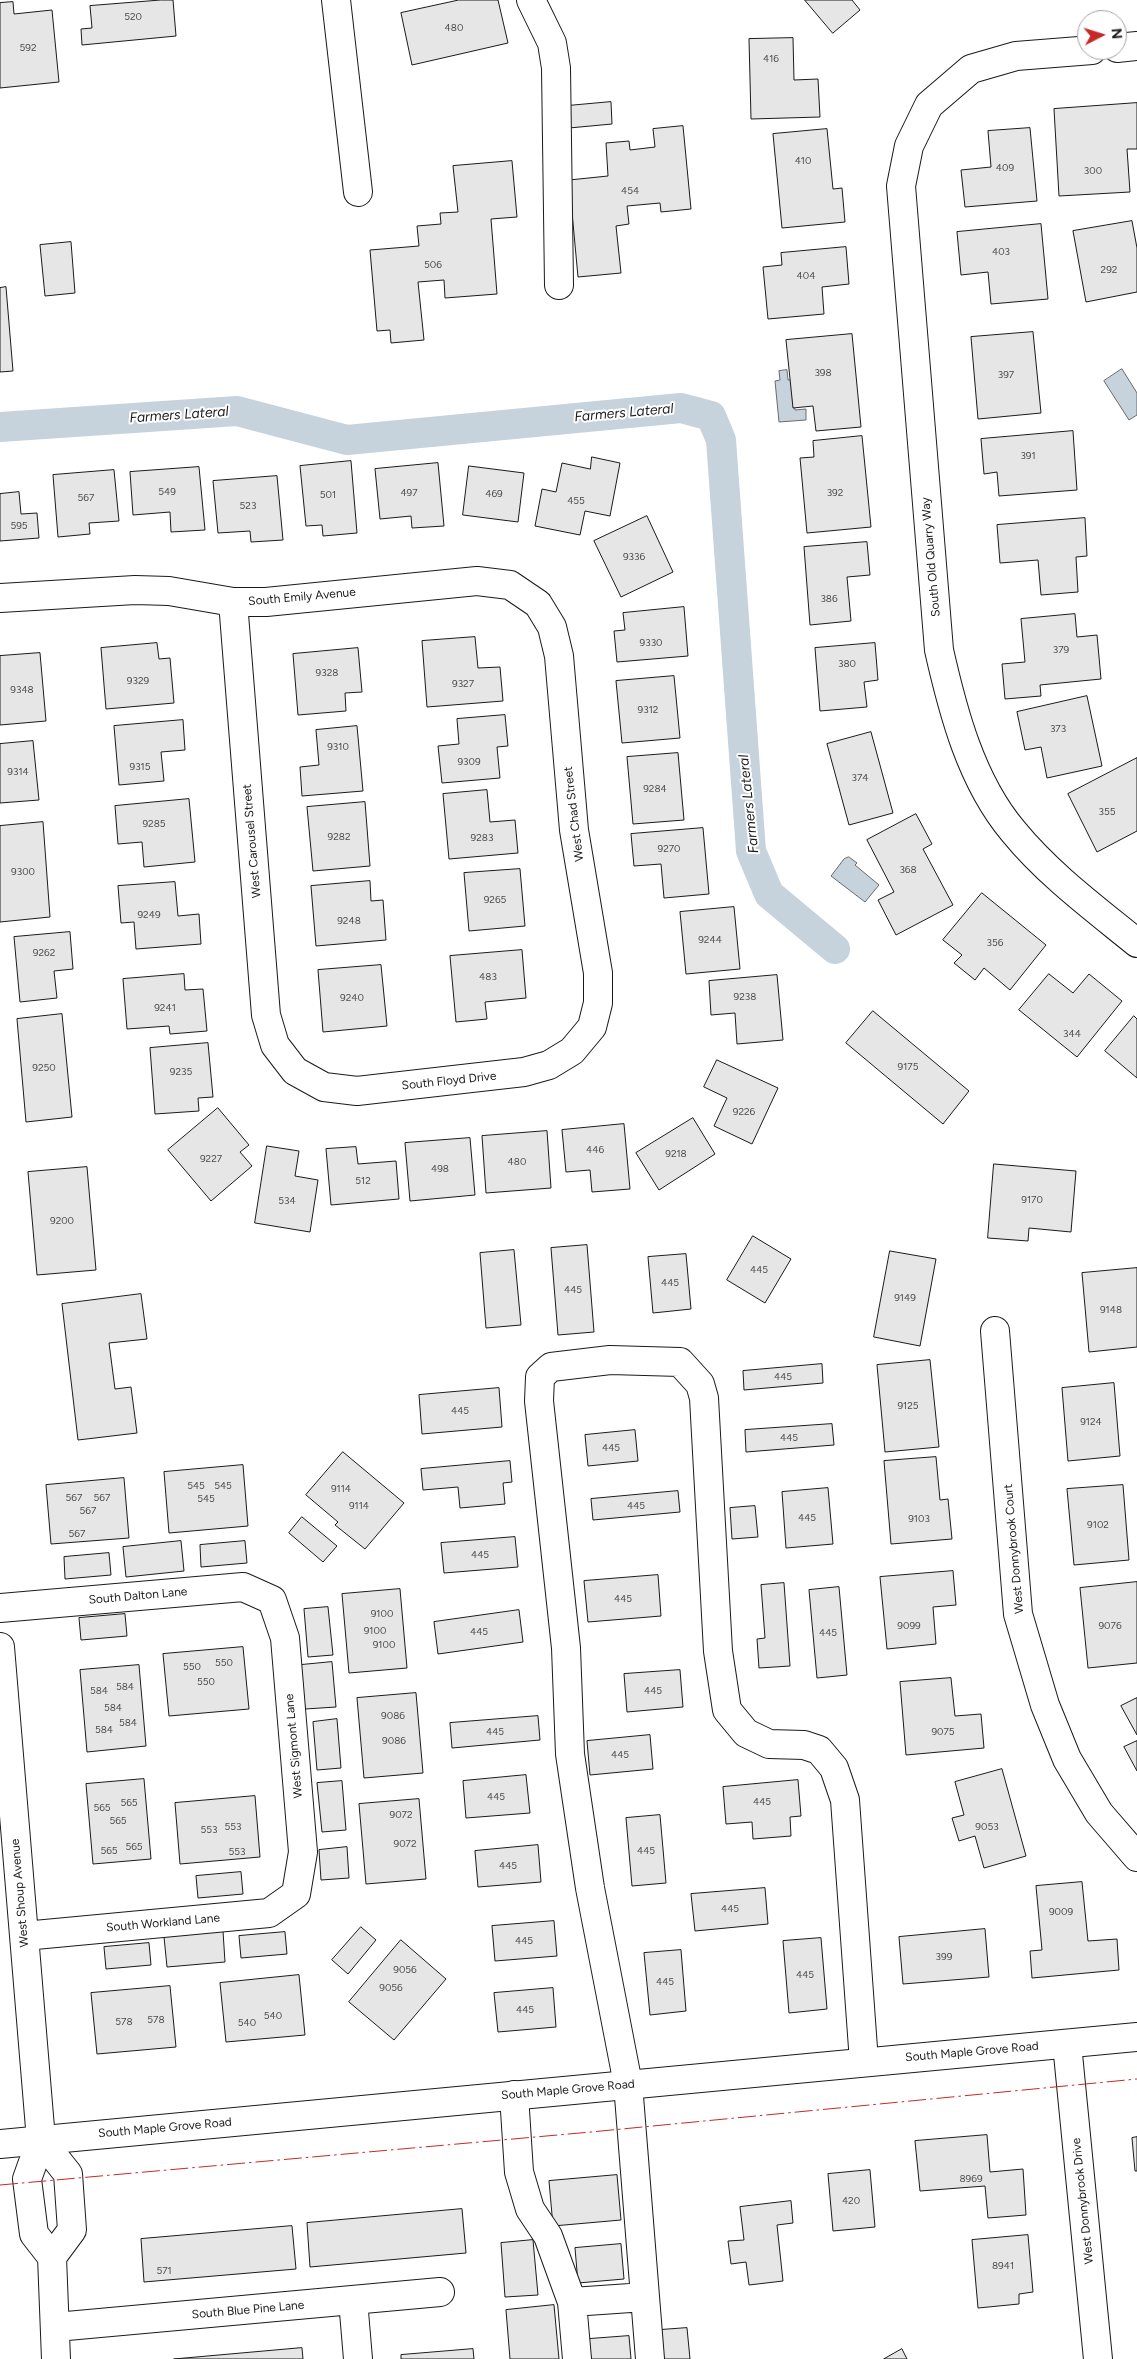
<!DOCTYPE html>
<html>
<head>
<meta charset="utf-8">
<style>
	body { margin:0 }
	#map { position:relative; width:1137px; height:2359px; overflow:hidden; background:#fff; font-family:Figtree,sans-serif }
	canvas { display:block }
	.north { position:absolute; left:1077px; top:10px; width:50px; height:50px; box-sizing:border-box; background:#fff; border:1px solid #a3a3a3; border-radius:50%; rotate:85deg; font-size:14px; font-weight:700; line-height:20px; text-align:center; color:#1a1a1a }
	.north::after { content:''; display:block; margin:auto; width:18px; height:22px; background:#c62828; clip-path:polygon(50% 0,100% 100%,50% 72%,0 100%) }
</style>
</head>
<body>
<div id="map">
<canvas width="1137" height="2359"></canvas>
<div class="north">N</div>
</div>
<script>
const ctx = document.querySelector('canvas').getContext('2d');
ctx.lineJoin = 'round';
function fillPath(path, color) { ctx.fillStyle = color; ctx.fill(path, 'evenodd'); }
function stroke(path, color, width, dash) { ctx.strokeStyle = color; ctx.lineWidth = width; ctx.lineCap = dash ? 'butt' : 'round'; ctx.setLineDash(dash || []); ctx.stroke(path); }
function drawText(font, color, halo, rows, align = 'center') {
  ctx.font = font + ' Figtree,sans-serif'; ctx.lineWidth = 4; ctx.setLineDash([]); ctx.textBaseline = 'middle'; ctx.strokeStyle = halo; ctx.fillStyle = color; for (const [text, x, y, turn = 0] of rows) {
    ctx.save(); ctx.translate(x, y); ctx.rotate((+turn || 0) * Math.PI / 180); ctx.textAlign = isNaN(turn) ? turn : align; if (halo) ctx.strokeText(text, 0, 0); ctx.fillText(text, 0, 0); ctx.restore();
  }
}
const water = new Path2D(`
	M1122,369l15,24v22l-8,5 -25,-39z
	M787,370l1,10h4l3,30 11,-1v11l-27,2 -4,-41 5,-1 -1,-9z
	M849,857l8,6 -2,2 24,20 -14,17 -34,-26 13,-17z`);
fillPath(water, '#c6d2dc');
stroke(water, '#6a6a6a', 1);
stroke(new Path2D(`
	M0,427l237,-16 110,29 334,-32 30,8 10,24 30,411 18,43 66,55`), '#c6d2dc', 30);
const building = new Path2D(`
	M161,0h12l3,36 -94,9 -1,-16 11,-1 -2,-22z
	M459,0h39l10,43 -96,22 -11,-52z
	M805,0h47l8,10 -27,23z
	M13,2l1,12 38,-4 7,72 -59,6v-85z
	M793,38l1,42 24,-1 2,38 -69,2 -2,-80z
	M611,102l1,22 -43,4 -2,-22z
	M1137,103v46h-10l3,43 -71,4 -5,-87z
	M683,126l8,83 -30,3 -1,-9 -33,3 2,18 -13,2 5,47 -43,4 -9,-97 39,-4 -2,-33 23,-2 1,9 25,-3 -2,-18z
	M1030,128l7,73 -72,6 -4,-37 30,-3 -3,-36z
	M827,129l6,60 9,-1 3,34 -63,6 -9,-94z
	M512,161l5,56 -26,2 6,75 -52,4 -1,-18 -26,2 6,58 -33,3 -1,-13 -13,1 -7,-81 49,-4 -2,-20 24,-2 -1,-11 18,-1 -5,-46z
	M1132,221l5,27v44l-51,10 -13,-71z
	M1041,224l7,75 -57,5 -3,-32 -27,3 -4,-43z
	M71,242l4,51 -30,3 -5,-51z
	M846,247l3,37 -27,3 2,27 -56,5 -5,-52 19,-2 -1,-12z
	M6,287l7,84 -13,1v-84z
	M1033,332l8,81 -63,6 -7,-82z
	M852,334l9,93 -45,4 -3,-25 -20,2 -7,-68z
	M1073,431l4,59 -78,6 -2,-24 -13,2 -3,-35z
	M862,436l9,91 -64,6 -7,-75 14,-1 -1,-16z
	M592,457l28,6 -10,53 -25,-5 -5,24 -45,-9 7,-37 14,3 6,-29 28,6z
	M351,461l6,72 -34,3 -1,-11 -16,1 -6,-60z
	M438,463l6,63 -32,2 -1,-12 -31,3 -5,-50z
	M469,466l55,7 -6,49 -55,-7z
	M199,467l6,63 -34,2 -1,-20 -37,3 -3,-43z
	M114,470l5,51 -30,2 1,11 -32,3 -5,-62z
	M277,476l6,64 -32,2 -1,-11 -32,2 -5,-52z
	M19,492l2,22 16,-1 2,25 -39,3v-47z
	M647,516l26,56 -52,25 -27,-56z
	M1085,518l2,38 -11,1 2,35 -37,3 -3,-35 -38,3 -3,-38z
	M867,542l3,33 -23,2 4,44 -41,4 -6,-78z
	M684,607l4,49 -71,6 -3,-31 11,-1 -2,-17z
	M1075,614l2,23 20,-2 4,44 -61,6 1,11 -36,3 -3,-35 23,-2 -4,-43z
	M475,637l3,31 22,-1 3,34 -76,6 -5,-66z
	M157,643l2,16 11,-1 4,45 -68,6 -5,-61z
	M875,643l3,37 -14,2 3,25 -47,4 -5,-63z
	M358,648l4,44 -17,1 1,18 -48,4 -5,-61z
	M40,653l6,68 -46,4v-69z
	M674,676l6,62 -58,5 -6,-62z
	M1087,696l15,70 -55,12 -6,-31 -16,3 -8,-38z
	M505,715l3,31 -11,1 3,31 -58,5 -4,-37 21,-2 -2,-25z
	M183,720l2,30 -24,2 3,29 -45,4 -5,-59z
	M357,726l6,65 -61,5 -2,-29 19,-2 -3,-35z
	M871,732l22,81 -44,12 -22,-81z
	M33,741l6,59 -39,3v-59z
	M678,753l6,67 -51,4 -6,-67z
	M1137,758v73l-40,21 -29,-58z
	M487,790l3,32 25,-2 3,33 -69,6 -6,-65z
	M189,799l6,63 -51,5 -2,-25 -24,2 -3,-38z
	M365,802l5,64 -57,5 -6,-64z
	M916,814l16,30 -9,5 30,56 -57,30 -18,-35 16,-8 -27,-52z
	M43,822l7,95 -50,5v-96z
	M703,828l6,66 -45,4 -3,-34 -27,2 -3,-32z
	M520,869l5,57 -56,5 -5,-58z
	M370,881l1,20 12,-1 3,40 -70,6 -5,-60z
	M175,882l3,34 21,-2 2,30 -65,5 -2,-27 -13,1 -3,-37z
	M982,893l64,52 -36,45 -26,-22 -9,12 -21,-17 8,-8 -19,-15z
	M734,907l6,62 -54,5 -6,-62z
	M70,932l3,37 -19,2 3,27 -37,4 -6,-65z
	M522,950l4,48 -41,4 2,17 -31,3 -6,-66z
	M381,965l6,61 -64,6 -5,-62z
	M184,974l1,16 18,-1 4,42 -37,3 -1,-8 -42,3 -4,-50z
	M1049,974l24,19 16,-19 33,27 -45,56 -58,-47z
	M777,975l6,65 -46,4 -2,-31 -24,2 -2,-34z
	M873,1011l96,80 -26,33 -97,-81z
	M62,1014l10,103 -46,5 -9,-103z
	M1134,1016l3,3v59l-32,-27z
	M208,1043l5,54 -15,1 1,13 -44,3 -5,-66z
	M717,1060l61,28 -26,56 -38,-18 13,-28 -23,-11z
	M218,1108l31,37 -9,7 12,14 -41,35 -43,-51z
	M693,1118l22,36 -56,36 -23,-37z
	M624,1124l6,65 -38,3 -2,-22 -24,2 -4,-42z
	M547,1131l4,57 -65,5 -4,-57z
	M470,1138l5,57 -65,6 -5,-58z
	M267,1146l32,5 -4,25 23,4 -8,52 -55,-9z
	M356,1147l2,17 38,-3 3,38 -68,6 -5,-56z
	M994,1164l82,7 -5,61 -42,-4 -1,13 -40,-3z
	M87,1167l9,103 -59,5 -9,-103z
	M753,1236l38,23 -26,44 -38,-23z
	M587,1245l7,87 -36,3 -7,-87z
	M514,1250l7,75 -35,3 -6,-75z
	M890,1251l46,8 -16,87 -46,-9z
	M686,1254l5,55 -38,4 -5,-56z
	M1137,1268v79l-48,5 -7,-79z
	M141,1294l6,45 -38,4 6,46 16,-2 6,46 -59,7 -16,-136z
	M930,1360l9,87 -54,5 -8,-87z
	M822,1364l1,19 -79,7 -1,-19z
	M1114,1383l6,73 -52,5 -6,-73z
	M499,1388l3,39 -80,7 -3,-39z
	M832,1424l2,21 -88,7 -1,-22z
	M635,1430l3,31 -50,5 -3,-31z
	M343,1452l61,51 -39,46 -30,-24 3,-3 -32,-27z
	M936,1457l4,43 8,-1 4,40 -61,5 -7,-83z
	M510,1461l2,21 -9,1 2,21 -45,4 -2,-21 -35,3 -2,-21z
	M243,1465l5,61 -79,7 -5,-61z
	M124,1478l5,60 -78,6 -5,-59z
	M1123,1485l6,75 -55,5 -7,-76z
	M828,1488l5,56 -47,4 -4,-56z
	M678,1491l2,21 -87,8 -2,-21z
	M755,1506l3,31 -26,2 -2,-31z
	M302,1517l35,29 -14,16 -34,-29z
	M515,1537l3,30 -74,6 -3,-30z
	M181,1541l3,30 -58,6 -3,-30z
	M245,1541l2,22 -46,4 -1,-22z
	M109,1553l2,22 -46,4 -1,-22z
	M953,1571l3,34 -23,2 3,37 -49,5 -7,-72z
	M658,1575l3,41 -73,6 -4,-41z
	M1137,1582v81l-49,5 -8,-80z
	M784,1583l6,83 -31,2 -2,-29 8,-1 -4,-53z
	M839,1587l8,88 -30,3 -8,-88z
	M400,1589l7,79 -58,5 -7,-79z
	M328,1607l5,48 -25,2 -4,-48z
	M519,1610l4,32 -85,12 -4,-32z
	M125,1614l2,22 -46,4 -2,-22z
	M243,1647l6,62 -80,7 -6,-62z
	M332,1662l4,45 -31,2 -4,-44z
	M139,1665l7,81 -59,6 -7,-82z
	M680,1670l3,37 -56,5 -3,-38z
	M951,1678l4,38 26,-2 3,34 -78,7 -6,-73z
	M416,1693l7,80 -59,5 -7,-80z
	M1137,1698v37l-16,-29z
	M538,1716l2,24 -88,8 -2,-25z
	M337,1719l4,49 -24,2 -4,-48z
	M650,1735l3,34 -63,6 -3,-34z
	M1137,1741v30l-13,-24z
	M1002,1769l24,87 -42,12 -9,-32 -16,5 -7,-23 12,-3 -9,-33z
	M526,1775l4,38 -64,5 -3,-37z
	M144,1779l7,80 -58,5 -7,-80z
	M798,1780l3,36 -11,1 1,19 -38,3 -1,-17 -26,2 -3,-37z
	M342,1781l4,49 -24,2 -5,-49z
	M255,1796l5,61 -80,7 -5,-61z
	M419,1799l7,80 -60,5 -7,-80z
	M660,1815l6,68 -34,3 -6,-68z
	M538,1845l3,37 -63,5 -3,-36z
	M347,1847l2,31 -28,2 -2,-30z
	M241,1872l2,22 -45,4 -2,-22z
	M1082,1882l6,59 29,-2 2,31 -87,8 -2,-27 12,-1 -6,-64z
	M765,1888l3,36 -73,7 -4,-37z
	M554,1921l3,35 -62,5 -3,-35z
	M361,1927l15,13 -28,34 -16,-14z
	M985,1929l4,48 -86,7 -4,-47z
	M223,1931l2,31 -58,5 -3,-30z
	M285,1932l2,22 -46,4 -2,-22z
	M821,1938l6,71 -38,4 -6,-72z
	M401,1940l45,39 -52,61 -45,-38z
	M149,1943l2,22 -45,4 -2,-22z
	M681,1950l5,61 -36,4 -6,-62z
	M299,1975l6,60 -79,7 -6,-59z
	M170,1986l6,61 -79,7 -6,-61z
	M553,1988l3,39 -58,5 -4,-39z
	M987,2135l3,37 33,-3 3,46 -38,3 -3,-32 -65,5 -5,-50z
	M1137,2137v34h-2l-3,-33z
	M870,2170l5,57 -42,4 -5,-57z
	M617,2175l4,45 -68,6 -4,-45z
	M791,2201l2,22 -16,2 6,56 -34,4 -3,-23 -15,2 -3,-23 16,-1 -4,-33z
	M462,2209l4,44 -156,14 -3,-44z
	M292,2226l4,43 -152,13 -3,-43z
	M1028,2235l5,57 -14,2v10l-41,4 -6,-68z
	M533,2240l5,55 -33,2 -4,-54z
	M621,2244l3,35 -46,4 -3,-35z
	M554,2305l5,54h-49l-4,-49z
	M687,2328l3,31h-28l-2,-29z
	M629,2336l2,23h-40l-2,-20z
	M302,2348l1,11h-129z
	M473,2349l1,10h-73v-4z
	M902,2349l5,10h-23z`);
fillPath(building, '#e6e6e6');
stroke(building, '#1a1a1a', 1);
const minor = new Path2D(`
	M336,0l22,192
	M531,0l21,43 4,25 3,217
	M1117,48l20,-2
	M1092,50l-76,6 -45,13 -42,36 -20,41 -8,40 38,464c14,62 32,131 74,181 35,43 81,77 124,112
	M0,598l135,-8 34,1 64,11h33l211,-21 33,4 28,19 14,23 7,29 15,174 24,143v30l-6,24 -20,24 -23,14 -25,7 -167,19 -33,-4 -29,-16 -20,-26 -9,-30 -33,-413
	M995,1331l23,283 27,91 22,54 32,54 38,44
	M0,1608l243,-21 29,13 13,38 18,214 -7,42 -27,19 -245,23
	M0,1647l41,493 -14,39 7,55 18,23 20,-27 -4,-56 -27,-34
	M1067,2044l31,315
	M514,2095l5,77 11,37 18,27 24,66 5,57
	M52,2257l4,102
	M353,2300l5,59
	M572,2302l73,-5
	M56,2327l384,-35
	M650,2359l-22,-275 -38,-196 -20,-134 -4,-106 -27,-247 1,-24 11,-10 59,-7 70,2 20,22 4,14 14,253 9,59 19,23 23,11 35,1 15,5 15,18 11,32 19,262`);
const major = new Path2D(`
	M0,2144l1137,-107`);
stroke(minor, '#1a1a1a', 30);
stroke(major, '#1a1a1a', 30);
stroke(minor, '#fff', 28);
stroke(major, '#fff', 28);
stroke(new Path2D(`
	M0,2185l591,-53 546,-53`), '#c62828', 1, [18, 4, 2.5, 4]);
drawText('10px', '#4d4d4d', null, [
	["520",133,17],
	["480",454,28],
	["592",28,48],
	["416",771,59],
	["410",803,161],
	["409",1005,168],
	["300",1093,171],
	["454",630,191],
	["403",1001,252],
	["506",433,265],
	["292",1109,270],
	["404",806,276],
	["398",823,373],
	["397",1006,375],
	["391",1028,456],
	["549",167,492],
	["497",409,493],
	["392",835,493],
	["469",494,494],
	["501",328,495],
	["567",86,498],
	["455",576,501],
	["523",248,506],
	["595",19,526],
	["9336",634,557],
	["386",829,599],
	["9330",651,643],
	["379",1061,650],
	["380",847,664],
	["9328",327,673],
	["9329",138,681],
	["9327",463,684],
	["9348",22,690],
	["9312",648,710],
	["373",1058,729],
	["9310",338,747],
	["9309",469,762],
	["9315",140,767],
	["9314",18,772],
	["374",860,778],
	["9284",655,789],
	["355",1107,812],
	["9285",154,824],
	["9282",339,837],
	["9283",482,838],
	["9270",669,849],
	["368",908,870],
	["9300",23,872],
	["9265",495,900],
	["9249",149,915],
	["9248",349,921],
	["9244",710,940],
	["356",995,943],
	["9262",44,953],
	["483",488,977],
	["9238",745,997],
	["9240",352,998],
	["9241",165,1008],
	["344",1072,1034],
	["9175",908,1067],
	["9250",44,1068],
	["9235",181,1072],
	["9226",744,1112],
	["446",595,1150],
	["9218",676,1154],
	["9227",211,1159],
	["480",517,1162],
	["498",440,1169],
	["512",363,1181],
	["9170",1032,1200],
	["534",287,1201],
	["9200",62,1221],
	["445",759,1270],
	["445",670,1283],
	["445",573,1290],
	["9149",905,1298],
	["9148",1111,1310],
	["445",783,1377],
	["9125",908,1406],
	["445",460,1411],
	["9124",1091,1422],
	["445",789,1438],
	["445",611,1448],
	["545",196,1486],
	["545",223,1486],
	["9114",341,1489],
	["567",74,1498],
	["567",102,1498],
	["545",206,1499],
	["9114",359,1506],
	["445",636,1506],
	["567",88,1511],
	["445",807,1518],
	["9103",919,1519],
	["9102",1098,1525],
	["567",77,1534],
	["445",480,1555],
	["445",623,1599],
	["9100",382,1614],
	["9099",909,1626],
	["9076",1110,1626],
	["9100",375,1631],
	["445",479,1632],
	["445",828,1633],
	["9100",384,1645],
	["550",224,1663],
	["550",192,1667],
	["550",206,1682],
	["584",125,1687],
	["584",99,1691],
	["445",653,1691],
	["584",113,1708],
	["9086",393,1716],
	["584",128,1723],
	["584",104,1730],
	["445",495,1732],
	["9075",943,1732],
	["9086",394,1741],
	["445",620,1755],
	["445",496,1797],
	["445",762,1802],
	["565",129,1803],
	["565",102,1808],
	["9072",401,1815],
	["565",118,1821],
	["553",233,1827],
	["9053",987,1827],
	["553",209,1830],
	["9072",405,1844],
	["565",134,1847],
	["565",109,1851],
	["445",646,1851],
	["553",237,1852],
	["445",508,1866],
	["445",730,1909],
	["9009",1061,1912],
	["445",524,1941],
	["399",944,1957],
	["9056",405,1970],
	["445",805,1975],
	["445",665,1982],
	["9056",391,1988],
	["445",525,2010],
	["540",273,2016],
	["578",156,2020],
	["578",124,2022],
	["540",247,2023],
	["8969",971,2179],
	["420",851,2201],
	["8941",1003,2266],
	["571",164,2271]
]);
drawText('12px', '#1a1a1a', '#fff', [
	["South Old Quarry Way",931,557,-95],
	["South Emily Avenue",302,597,-5],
	["West Chad Street",574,814,-97],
	["West Carousel Street",252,841,-95],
	["South Floyd Drive",449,1081,-6],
	["West Donnybrook Court",1014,1549,-95],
	["South Dalton Lane",138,1596,-5],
	["West Sigmont Lane",294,1746,-95],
	["West Shoup Avenue",20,1893,-95],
	["South Workland Lane",163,1923,-5],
	["South Maple Grove Road",972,2052,-5],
	["South Maple Grove Road",568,2090,-5],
	["South Maple Grove Road",165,2128,-5],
	["West Donnybrook Drive",1083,2201,-96],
	["South Blue Pine Lane",248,2310,-5]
]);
drawText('italic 14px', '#1a1a1a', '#fff', [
	["Farmers Lateral",624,413,-5],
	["Farmers Lateral",179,415,-4],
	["Farmers Lateral",749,804,-96]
]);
</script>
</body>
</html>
